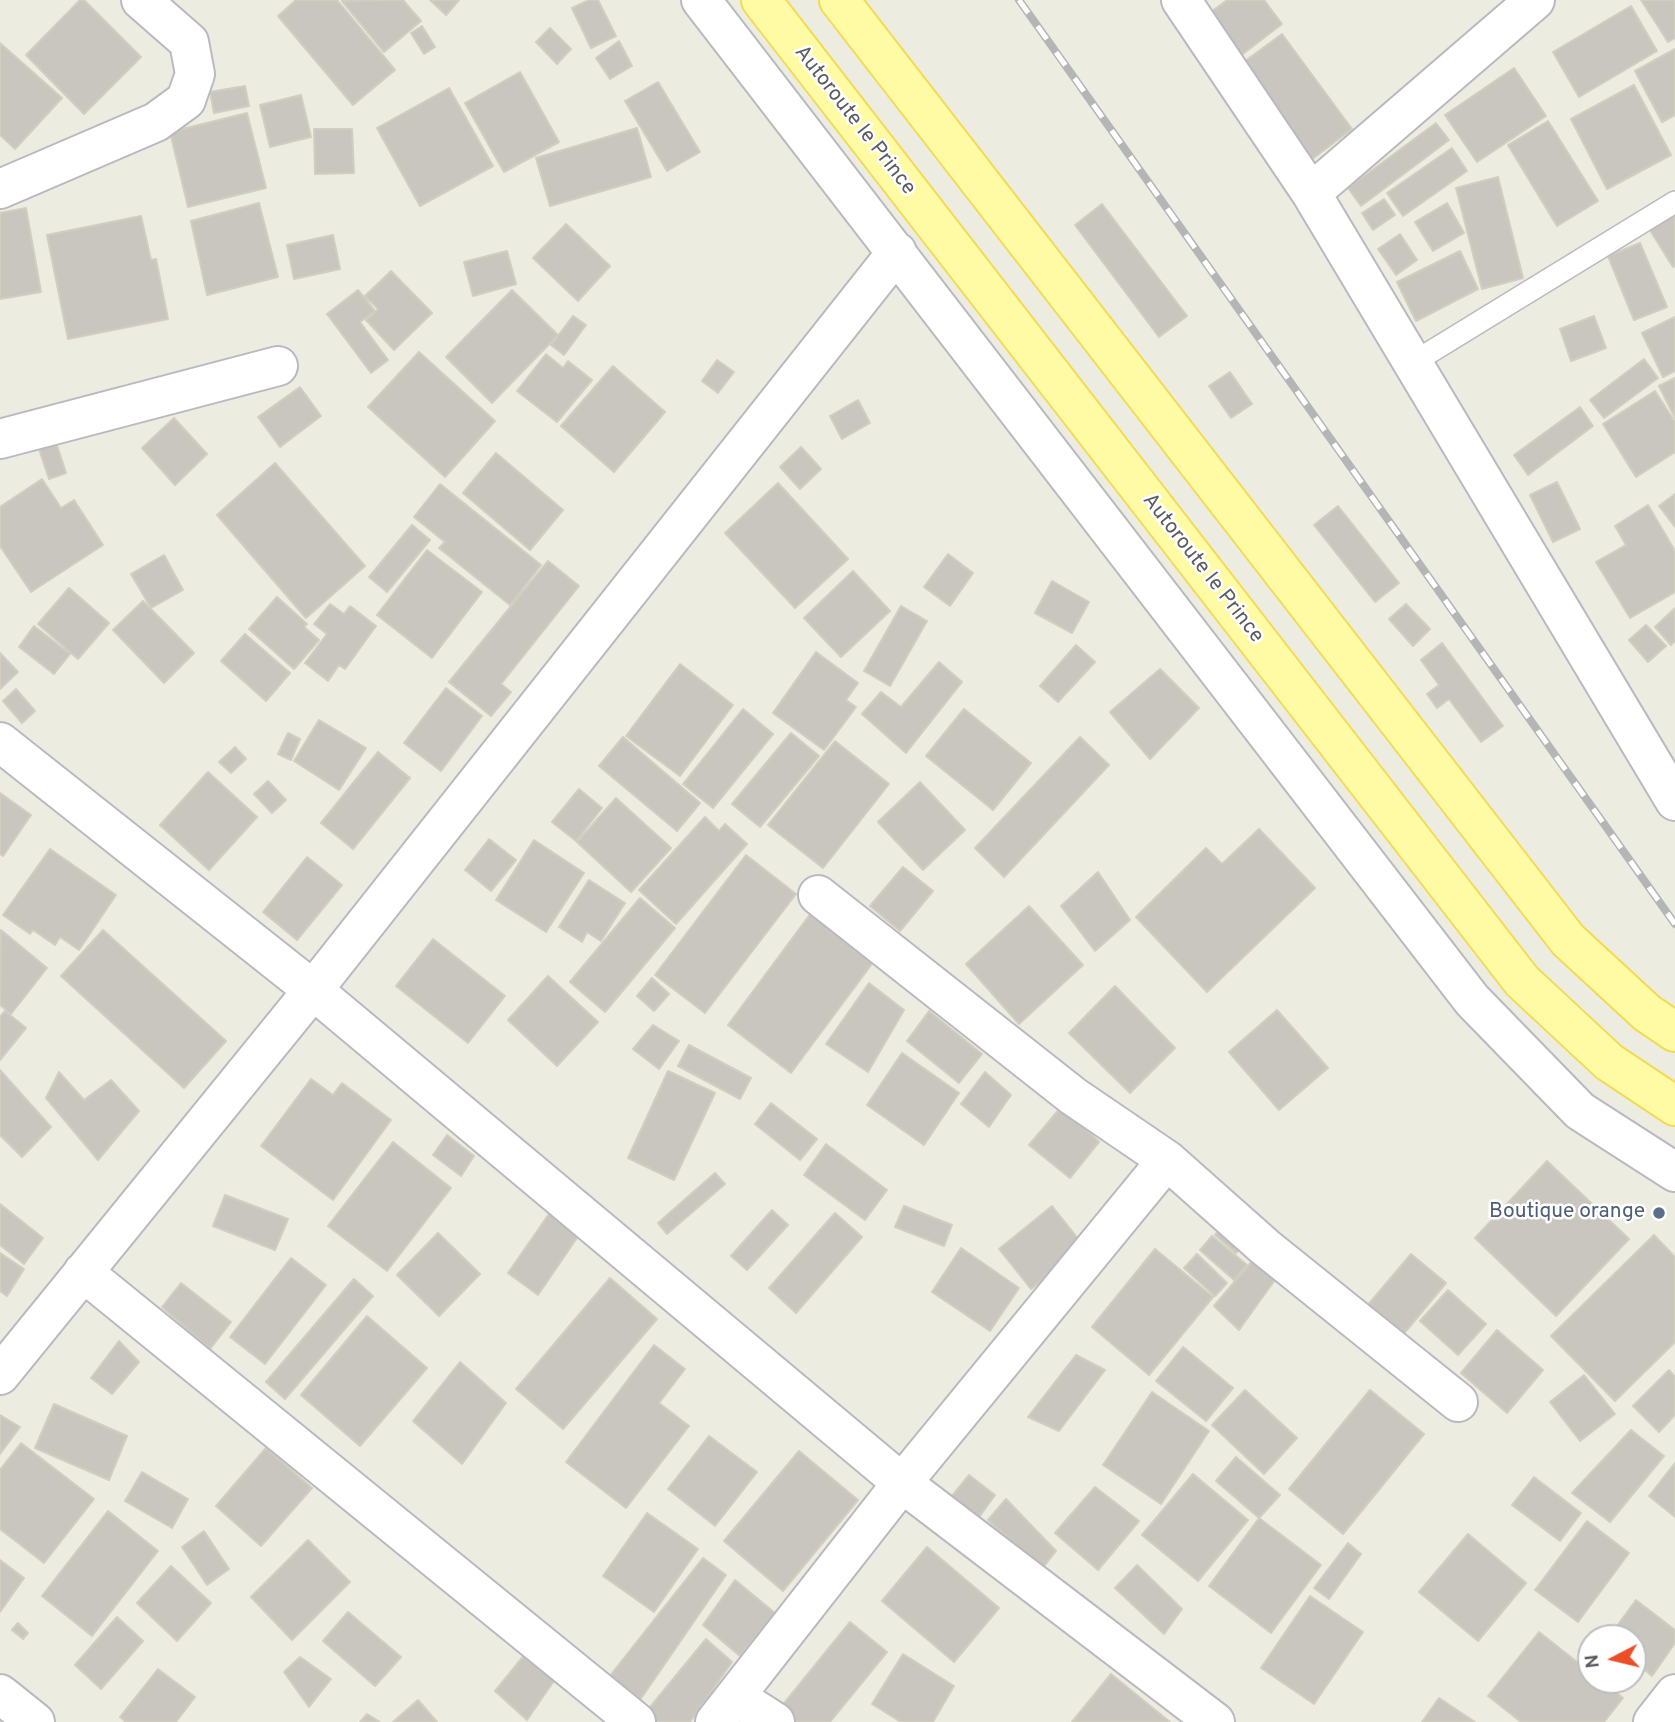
<!DOCTYPE html>
<html>
<head>
<meta charset="utf-8">
<style>
	body { margin:0 }
	#map { position:relative; width:1675px; height:1722px; overflow:hidden; background:#edece1; font-family:Overpass,sans-serif }
	canvas { display:block }
	.north { position:absolute; left:1577px; top:1624px; width:70px; height:70px; box-sizing:border-box; background:#fff; border:2px solid #bdbec0; border-radius:50%; rotate:263deg; font-size:19px; font-weight:700; line-height:28px; text-align:center; color:#5a5c62 }
	.north::after { content:''; display:block; margin:auto; width:24px; height:32px; background:#ec4f28; clip-path:polygon(50% 0,100% 100%,50% 72%,0 100%) }
</style>
</head>
<body>
<div id="map">
<canvas width="1675" height="1722"></canvas>
<div class="north">N</div>
</div>
<script>
const ctx = document.querySelector('canvas').getContext('2d');
ctx.lineJoin = 'round';
function fillPath(path, color) { ctx.fillStyle = color; ctx.fill(path, 'evenodd'); }
function stroke(path, color, width, dash) { ctx.strokeStyle = color; ctx.lineWidth = width; ctx.lineCap = dash ? 'butt' : 'round'; ctx.setLineDash(dash || []); ctx.stroke(path); }
function drawText(font, color, halo, rows, align = 'center') {
  ctx.font = font + ' Overpass,sans-serif'; ctx.lineWidth = 5; ctx.setLineDash([]); ctx.textBaseline = 'middle'; ctx.strokeStyle = halo; ctx.fillStyle = color; for (const [text, x, y, turn = 0] of rows) {
    ctx.save(); ctx.translate(x, y); ctx.rotate((+turn || 0) * Math.PI / 180); ctx.textAlign = isNaN(turn) ? turn : align; if (halo) ctx.strokeText(text, 0, 0); ctx.fillText(text, 0, 0); ctx.restore();
  }
}
const building = new Path2D(`
	M80,0h4l57,57 -57,57 -58,-59z
	M296,0h41l58,70 -42,35 -75,-89z
	M403,0l18,21 -37,31 -42,-51z
	M430,0h29l-13,15z
	M589,0h9l18,36 -25,12 -19,-40z
	M1227,0h37l18,24 -47,36 -32,-42z
	M1641,0h34v38l-7,4z
	M1631,6l26,45 -78,46 -26,-45z
	M422,26l13,21 -11,7 -13,-21z
	M550,28l21,21 -14,15 -21,-22z
	M1282,34l70,95 -41,31 -70,-96z
	M619,41l13,25 -22,13 -14,-21z
	M0,43l62,55 -47,51 -15,-14z
	M1675,49v66l-13,7 -27,-51z
	M1514,68l32,48 -69,46 -32,-47z
	M520,72l39,70 -55,30 -39,-69z
	M658,82l42,70 -33,19 -42,-70z
	M1634,85l37,70 -64,34 -36,-70z
	M245,86l4,20 -35,7 -4,-21z
	M449,88l44,78 -73,40 -43,-78z
	M301,95l10,42 -41,10 -10,-42z
	M247,113l19,75 -78,19 -18,-75z
	M1548,121l50,80 -41,25 -49,-81z
	M1436,123l13,17 -88,66 -13,-18z
	M637,128l14,49 -101,29 -14,-48z
	M314,129h38l2,44 -39,1z
	M1452,148l15,23 -64,45 -16,-23z
	M1498,177l25,101 -41,11 -26,-101z
	M1384,199l11,16 -22,15 -11,-17z
	M259,203l19,74 -71,18 -16,-74z
	M1447,203l17,30 -31,18 -18,-29z
	M1102,204l85,112 -28,21 -84,-112z
	M26,208l15,84 -41,7v-86z
	M1675,210v56l-2,1 -25,-40z
	M141,216l10,44 5,-1 12,60 -100,20 -21,-104z
	M566,224l44,42 -32,35 -45,-43z
	M1400,234l17,26 -21,15 -18,-26z
	M333,235l7,34 -46,10 -7,-34z
	M1640,243l27,64 -33,13 -26,-64z
	M507,251l9,33 -43,12 -9,-34z
	M1460,251l18,38 -62,32 -19,-39z
	M391,271l41,42 -38,37 -28,-30 12,-11 -13,-13z
	M358,290l17,21 -15,11 28,38 -17,13 -44,-59z
	M512,290l46,45 -66,68 -46,-46z
	M573,316l13,9 -22,30 -13,-10z
	M1594,316l12,32 -35,13 -11,-32z
	M1675,317v54l-12,6 -21,-44z
	M419,352l76,69 -50,56 -77,-70z
	M546,354l17,14 5,-7 24,19 -35,42 -40,-31z
	M1644,359l14,19 -54,40 -14,-18z
	M717,360l17,12 -16,21 -16,-12z
	M613,366l52,46 -51,60 -53,-46z
	M1230,372l22,32 -21,14 -22,-32z
	M1675,378v40l-16,-32z
	M300,387l21,29 -41,31 -22,-30z
	M1655,391l20,31v30l-39,25 -33,-53z
	M858,400l12,23 -28,16 -12,-23z
	M1580,407l13,19 -65,49 -14,-20z
	M174,418l33,36 -32,31 -33,-37z
	M53,433l13,40 -17,6 -13,-39z
	M801,447l20,22 -21,20 -20,-22z
	M496,453l67,57 -33,40 -67,-57z
	M275,463l90,103 -59,52 -89,-103z
	M42,479l19,29 13,-8 29,45 -72,47 -31,-46v-39z
	M1557,482l23,47 -27,13 -23,-47z
	M778,483l70,76 -53,49 -70,-75z
	M440,484l101,81 -31,40 -71,-57 6,-6 -31,-25z
	M1675,494v33l-16,-21z
	M1648,505l27,46v41l-45,26 -34,-56 30,-17 -11,-19z
	M1338,506l61,77 -24,19 -61,-77z
	M412,525l18,15 -43,52 -18,-15z
	M427,550l55,42 -50,66 -55,-43z
	M948,554l25,19 -23,33 -26,-19z
	M164,555l19,35 -32,18 -20,-34z
	M548,561l31,25 -78,98 10,8 -20,24 -42,-34z
	M853,571l37,40 -49,46 -37,-39z
	M1052,581l37,21 -17,31 -37,-20z
	M69,588l40,35 -31,36 -40,-35z
	M277,597l30,27 -3,3 15,13 -25,29 -45,-40z
	M143,601l51,52 -30,30 -51,-53z
	M330,604l14,10 6,-8 26,20 -31,43 -6,-4 -11,16 -23,-18 22,-29 -13,-10z
	M1406,604l24,25 -17,17 -24,-27z
	M901,606l26,15 -37,65 -26,-15z
	M1675,608v33l-4,4 -16,-18z
	M1646,625l20,21 -18,16 -19,-22z
	M34,626l36,28 -16,20 -35,-27z
	M245,634l45,39 -24,28 -45,-40z
	M1442,643l61,83 -22,16 -32,-43 -12,9 -10,-14 12,-9 -18,-25z
	M1076,645l19,17 -37,40 -18,-16z
	M816,652l42,31 -12,17 10,7 -32,43 -51,-37z
	M0,653l18,19 -18,17z
	M939,662l23,20 -56,71 -44,-39 19,-22 20,15z
	M680,664l53,41 -53,71 -54,-40z
	M1160,669l39,39 -49,51 -40,-47z
	M446,688l36,28 -41,55 -37,-28z
	M16,689l19,22 -13,12 -19,-22z
	M743,709l30,25 -60,74 -30,-24z
	M964,709l67,54 -38,47 -67,-54z
	M319,720l47,28 -27,42 -45,-29z
	M288,733l12,6 -9,21 -13,-6z
	M791,733l28,23 -59,71 -28,-23z
	M623,737l77,66 -23,28 -78,-65z
	M1080,737l29,28 -105,112 -29,-29z
	M835,741l54,43 -66,84 -55,-43z
	M235,747l11,12 -15,14 -12,-11z
	M378,752l32,26 -57,71 -32,-26z
	M208,772l49,45 -48,53 -49,-45z
	M268,781l18,19 -14,13 -18,-19z
	M920,782l45,48 -42,40 -45,-48z
	M579,789l23,19 -26,33 -24,-19z
	M0,793l31,22 -28,41 -3,-2z
	M616,798l55,50 -40,44 -54,-50z
	M705,817l14,14 6,-7 22,20 -71,80 -37,-34z
	M1259,829l56,59 -108,104 -71,-75 70,-69 16,16z
	M489,839l27,21 -25,31 -26,-21z
	M534,840l50,33 -38,59 -50,-32z
	M50,849l66,46 -37,55 -19,-13 -5,8 -22,-15 -3,4 -27,-19z
	M746,855l50,39 -91,119 -50,-38z
	M307,857l35,28 -45,55 -34,-28z
	M903,867l30,24 -33,40 -30,-25z
	M1098,872l32,48 -35,31 -34,-45z
	M589,880l36,23 -24,38 -14,-9 -5,10 -23,-15z
	M640,898l35,30 -70,84 -35,-30z
	M1029,906l54,59 -64,59 -53,-60z
	M814,909l63,48 -86,116 -63,-48z
	M1,930l46,38 -36,46 -11,-9z
	M103,930l123,111 -42,47 -123,-112z
	M433,939l72,57 -37,47 -72,-57z
	M548,976l50,46 -41,44 -49,-46z
	M652,978l17,16 -15,17 -17,-15z
	M869,983l35,27 -36,62 -42,-28z
	M1115,986l60,62 -45,45 -61,-60z
	M1277,1010l51,58 -49,42 -50,-58z
	M5,1011l21,17 -26,32v-43z
	M929,1011l53,43 -23,29 -52,-42z
	M653,1025l26,16 -20,28 -26,-20z
	M689,1045l62,33 -11,21 -62,-33z
	M902,1053l57,40 -35,52 -57,-40z
	M0,1070l51,57 -29,30 -22,-22z
	M668,1071l47,22 -41,87 -46,-22z
	M59,1072l25,28 27,-20 28,31 -41,49 -52,-62z
	M985,1072l26,23 -22,32 -28,-23z
	M311,1079l22,16 9,-12 49,37 -58,80 -72,-54z
	M771,1103l46,36 -17,21 -45,-36z
	M1062,1106l37,36 -29,36 -41,-33z
	M447,1135l27,21 -13,20 -28,-21z
	M393,1142l58,46 -64,83 -59,-45z
	M826,1144l61,46 -22,30 -61,-45z
	M1547,1161l82,78 -73,77 -81,-78z
	M715,1173l10,11 -58,50 -9,-11z
	M225,1195l63,24 -13,31 -62,-24z
	M0,1204l43,34 -19,26 -24,-19z
	M904,1206l48,19 -8,21 -49,-19z
	M1052,1206l32,40 -53,43 -32,-40z
	M772,1210l16,15 -41,45 -16,-14z
	M551,1211l30,21 -43,63 -30,-22z
	M835,1213l27,24 -66,76 -27,-25z
	M1225,1223l21,18 -10,12 -21,-18z
	M438,1233l42,41 -41,42 -42,-41z
	M1654,1235l21,22v85l-60,59 -64,-65z
	M1212,1236l35,29 -13,15 -34,-30z
	M961,1248l58,40 -29,43 -58,-39z
	M1263,1248l22,18 -46,64 -25,-24z
	M1155,1249l58,48 -64,78 -57,-48z
	M0,1253l24,16 -17,27 -7,-5z
	M1197,1254l30,29 -12,13 -31,-28z
	M1411,1254l35,29 -44,53 -35,-30z
	M291,1258l35,27 -61,79 -35,-27z
	M610,1278l47,41 -94,110 -47,-40z
	M354,1279l19,17 -88,103 -19,-17z
	M181,1283l50,39 -21,27 -48,-42z
	M1448,1290l38,34 -28,31 -38,-34z
	M367,1316l60,52 -67,78 -59,-51z
	M1497,1330l46,40 -36,43 -46,-40z
	M119,1341l20,21 -27,32 -21,-16z
	M654,1345l31,24 -26,34 30,23 -63,82 -60,-46z
	M1183,1347l50,41 -27,33 -50,-40z
	M1076,1355l29,15 -46,61 -31,-14z
	M460,1362l46,41 -44,61 -49,-43z
	M1669,1370l6,7v38l-16,17 -26,-26z
	M1584,1375l31,39 -35,27 -30,-39z
	M1245,1390l52,48 -33,36 -52,-49z
	M1370,1390l54,44 -81,100 -54,-45z
	M1152,1392l57,39 -48,73 -58,-39z
	M54,1404l73,32 -18,44 -74,-32z
	M0,1415l20,12 -20,27z
	M1631,1430l33,26 -54,66 -38,-29z
	M709,1436l48,36 -42,54 -47,-37z
	M21,1443l73,56 -50,64 -44,-34v-59z
	M266,1448l46,40 -51,58 -45,-40z
	M799,1451l59,49 -75,91 -59,-50z
	M1236,1457l44,38 -21,23 -43,-37z
	M1675,1463v54l-26,-21z
	M142,1472l46,27 -16,29 -47,-27z
	M1193,1474l55,46 -50,61 -56,-46z
	M969,1475l26,20 -20,28 -27,-22z
	M1534,1477l47,36 -21,28 -48,-36z
	M1095,1487l44,34 -41,49 -43,-37z
	M1006,1499l50,52 -14,18 -54,-49z
	M108,1511l50,40 -66,85 -50,-40z
	M647,1513l51,36 -44,63 -51,-36z
	M1259,1518l62,47 -50,68 -62,-47z
	M1587,1521l42,32 -51,69 -43,-32z
	M204,1531l25,38 -22,16 -25,-38z
	M1468,1534l58,49 -48,58 -59,-49z
	M308,1540l42,42 -58,58 -41,-43z
	M1348,1543l13,11 -32,45 -15,-11z
	M927,1547l72,61 -45,54 -72,-61z
	M703,1558l23,17 -86,125 -31,-23z
	M0,1560l24,18 -24,34z
	M1137,1565l45,44 -18,25 -49,-46z
	M171,1566l40,37 -34,38 -40,-38z
	M735,1580l40,33 -35,43 -37,-31z
	M1310,1596l53,36 -49,72 -53,-36z
	M1636,1600l39,30v13l-23,33 -19,-16v-22h-25z
	M348,1612l53,45 -26,29 -52,-45z
	M117,1617l26,24 -42,48 -26,-24z
	M850,1622l37,30 -57,70h-42l-11,-10z
	M18,1623l10,10 -5,6 -11,-9z
	M1539,1632l52,41v7h9l23,18 -19,24h-83l-33,-26z
	M706,1639l26,23 -42,60h-32l-12,-10z
	M526,1653l30,25 -29,42 -32,-29z
	M903,1654l51,32 -21,36h-32l-29,-18z
	M300,1657l31,22 -22,28 -25,-35z
	M158,1669l37,28 -19,25h-50l-6,-5z
	M1111,1674l59,48h-98z
	M1439,1698l36,24h-53z
	M418,1700l19,22h-44z
	M367,1714l13,8h-20z`);
fillPath(building, '#c8c6be');
stroke(building, '#d2cebf', 2);
const service = new Path2D(`
	M1414,362l261,-160`);
const minor = new Path2D(`
	M701,0l771,1000 108,111 95,61
	M1181,0l130,193
	M1535,0l-224,193 364,608
	M0,189l156,-67 30,-22 9,-26 -6,-32 -48,-42
	M0,439l278,-73
	M0,742l313,248 589,493 313,239
	M818,895l255,201 94,64 98,87 193,155
	M83,1272l553,450
	M0,1375l313,-385 584,-738
	M0,1694l35,28
	M736,1697l39,25
	M715,1722l187,-239 265,-323
	M1653,1722l22,-28`);
const primary = new Path2D(`
	M761,0l761,981 87,81 66,44
	M839,0l729,940 79,73 28,19`);
stroke(service, '#b9bac0', 24);
stroke(minor, '#b9bac0', 42);
stroke(primary, '#f3da53', 42);
stroke(service, '#fff', 21);
stroke(minor, '#fff', 38);
stroke(primary, '#fffba4', 38);
const rail = new Path2D(`
	M1019,0l656,924`);
stroke(rail, '#b4b5b5', 8);
stroke(rail, '#fff', 5, [16]);
for (const [x, y, r, color] of [
	[1659,1213,7,"#5c6f8a"]
]) { const dot = new Path2D(); dot.arc(x, y, r, 0, 2 * Math.PI); ctx.fillStyle = color; ctx.fill(dot); stroke(dot, '#fff', 2.5); }
drawText('21px', '#5a5c62', '#fff', [
	["Autoroute le Prince",854,121,52],
	["Autoroute le Prince",1202,569,52]
]);
drawText('21px', '#4e5e75', '#fff', [
	["Boutique orange",1645,1213]
], 'right');
</script>
</body>
</html>
